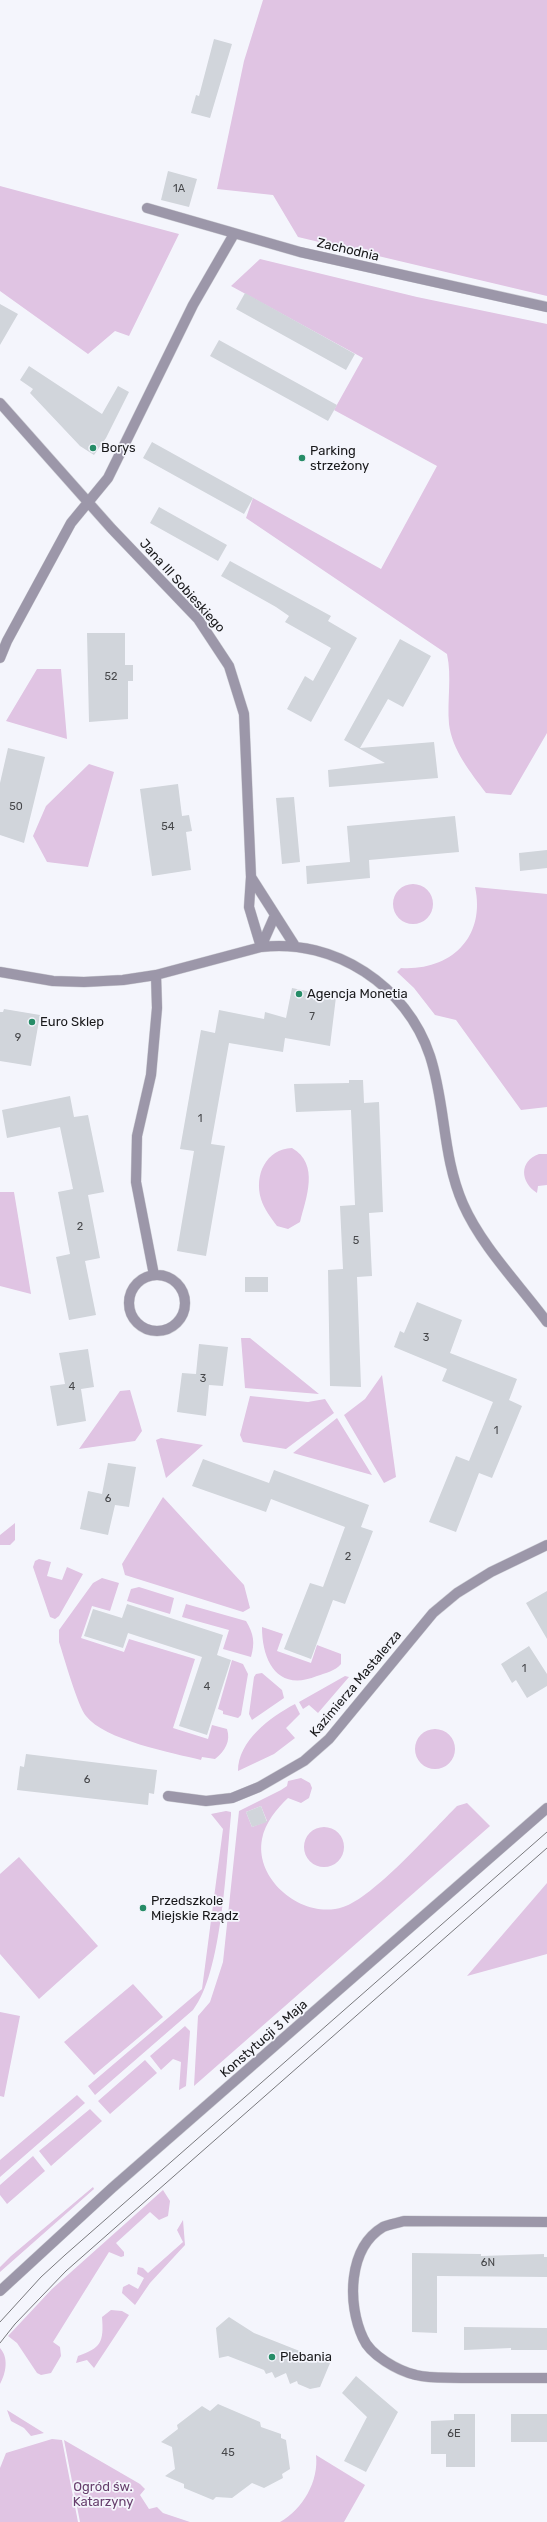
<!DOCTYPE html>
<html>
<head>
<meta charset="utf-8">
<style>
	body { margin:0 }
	canvas { display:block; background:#f4f5fc }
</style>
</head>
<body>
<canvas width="547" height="2522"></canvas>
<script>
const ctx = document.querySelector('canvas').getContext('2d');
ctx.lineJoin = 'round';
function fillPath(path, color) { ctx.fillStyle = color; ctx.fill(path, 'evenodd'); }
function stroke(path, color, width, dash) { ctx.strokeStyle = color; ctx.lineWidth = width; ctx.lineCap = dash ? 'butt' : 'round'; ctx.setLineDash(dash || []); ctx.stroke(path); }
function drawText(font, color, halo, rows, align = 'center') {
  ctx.font = font + ' Rubik,sans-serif'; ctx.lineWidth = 3.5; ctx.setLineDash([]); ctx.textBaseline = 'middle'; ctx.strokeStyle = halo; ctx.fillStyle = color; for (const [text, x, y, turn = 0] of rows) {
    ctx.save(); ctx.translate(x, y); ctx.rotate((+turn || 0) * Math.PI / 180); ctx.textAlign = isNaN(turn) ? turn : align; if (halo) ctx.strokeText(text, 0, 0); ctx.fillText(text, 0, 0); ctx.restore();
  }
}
fillPath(new Path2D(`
	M263,0h284v296l-249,-59 -25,-42 -56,-6 27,-128z
	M0,186l179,48 -50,102 -14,-5 -27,23 -88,-63z
	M260,259l157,38 130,27v409l-36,62 -25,-2c-15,-20 -34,-43 -37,-69 -2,-24 3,-47 -2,-70l-201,-136 7,-20 128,71 56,-103 -103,-56 29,-52 -132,-72z
	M37,669h24l6,70 -61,-18z
	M89,764l25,8 -26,95 -41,-5 -14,-26 13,-30z
	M393 904a20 20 0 1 1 40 0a20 20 0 1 1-40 0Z
	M475,887l72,7v213l-26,3 -65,-90 -21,-5 -21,-27 -17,-16 4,-4c50,3 85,-31 74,-81z
	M292,1148c28,16 14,50 8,74l-12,7 -11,-3c-6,-8 -13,-17 -16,-27 -7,-24 5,-50 31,-51z
	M539,1154h8v31l-9,1 -1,7c-17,-11 -18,-32 2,-39z
	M0,1192h14l17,102 -31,-8z
	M241,1338h9l69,56 -74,-6z
	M382,1375l14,102 -12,6 -40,-68 21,-16z
	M130,1390l12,41 -7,10 -56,8 41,-58z
	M250,1396l58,6 17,-3 9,14 -48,36 -43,-7 -3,-7z
	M337,1418l35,57 -79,-22z
	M161,1438l42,7 -37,33 -10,-38z
	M163,1497l81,88 6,23 -7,4 -118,-37 -3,-11z
	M15,1523v17l-5,5h-10v-10z
	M39,1559l12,3 -4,14 15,4 5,-13 16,7 -24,42 -4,3 -5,-2 -17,-50 2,-6z
	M102,1578l17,5 -9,28 -18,-5 -11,32 43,14 5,-13 66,20 -22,69 35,11 4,-14 15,4c4,12 -2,22 -12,30l-13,-2 -1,3c-28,-7 -97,-20 -115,-44 -8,-9 -22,-59 -27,-74v-12l34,-47z
	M139,1587l35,11 -4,16 -43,-13 4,-12z
	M186,1604l60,17c8,13 9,22 5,36l-28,-8 6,-19 -47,-13z
	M262,1627l21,7 -6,17 34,12 6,-18 24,9v10c-6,7 -15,9 -24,12 -39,16 -55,-14 -55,-49z
	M232,1660l11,4 5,10 -7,41 -3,3 -15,-4v-3l-5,-2z
	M262,1673l20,17 2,8 -32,22 -3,-6 5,-37 2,-3z
	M345,1676l4,1 -31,36 -9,-8 -6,4 -4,-7z
	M295,1704l5,10 -14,14 9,10 -21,16 -36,17c0,-30 32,-54 57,-67z
	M415 1749a20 20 0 1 1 40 0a20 20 0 1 1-40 0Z
	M301,1778l9,5 2,5 -3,10 -8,5 -13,-5c-11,10 -23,25 -26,41 -8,42 42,81 81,68 30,-9 89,-76 114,-101l10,-3 23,23 -296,260 4,-70 12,-14 13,-40 16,-151 42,-21 6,-4 1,-5zM261,1806l6,15 -15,6 -6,-15z
	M226,1811l5,1v3c-5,50 -9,158 -38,195l-98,85 -7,-9 114,-97 21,-160 -12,-15z
	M304 1847a20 20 0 1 1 40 0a20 20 0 1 1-40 0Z
	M19,1857l79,89 -59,53 -39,-45v-80z
	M547,1883v71l-80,22z
	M133,1984l30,33 -69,58 -30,-33z
	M0,2012l20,4 -16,81 -4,-1z
	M185,2026l5,5 -4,55 -7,4 2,-28 -8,-3 -12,11 -11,-14z
	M145,2060l12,13 -47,41 -12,-13z
	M77,2095l8,8 -85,74v-17z
	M90,2109l12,12 -51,45 -12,-15z
	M33,2156l12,15 -38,33 -7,-9v-10z
	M93,2187l1,2 -94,83v-5l11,-11z
	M163,2190l7,11 -2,15 -9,4 -9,-8 -34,31 8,9v4l-3,1 -12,-5 -56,90 7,5 1,9 -10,17 -10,2 -4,-2 -20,-30 -9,-7 44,-47z
	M183,2220l2,25 -35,38 -15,22 -13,-12 1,-6 6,-3 9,5 6,-11 -7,-4 1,-7 5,1 5,5 35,-31 -6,-12z
	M111,2310l11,1 7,4 -35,53 -7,-8 -11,3 2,-7c23,-8 26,-14 24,-39z
	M0,2348c9,10 6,25 0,36z
	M7,2410l37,23 -13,3 -7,-8 -13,-7z
	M52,2439l10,1 16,82h-78v-54l6,-15z
	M64,2440l76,44 5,5 -5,6 9,14 8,-2 6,6 27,9h-110z
	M316,2455l49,30 -21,37h-64c23,-13 39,-41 36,-67z`), '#e0c4e3');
fillPath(new Path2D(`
	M214,39l18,5 -22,74 -19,-5 5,-18 3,1z
	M168,171l29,8 -8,28 -28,-7z
	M245,293l110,61 -9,16 -110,-61z
	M0,304l18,10 -18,31z
	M219,340l118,65 -9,16 -118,-65z
	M29,366l73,48 16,-28 11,6 -23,46 -12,17 -14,-9 -50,-53 3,-4 -13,-9z
	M152,442l101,56 -9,16 -101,-56z
	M159,507l68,38 -9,16 -68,-38z
	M230,561l101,55 -3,5 29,17 -46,84 -24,-13 18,-33 8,5 18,-33 -46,-26 4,-6 -13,-9 -55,-31z
	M87,633h38v32h8v16h-5v38l-39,3z
	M400,639l31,17 -28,51 -15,-8 -28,49 74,-6 4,36 -109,9 -1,-17 57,-7 -41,-23z
	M8,748l37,9 -21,86 -24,-8v-52z
	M178,784l4,32 7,-1 3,16 -6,1 5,38 -39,6 -12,-87z
	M294,797l6,65 -18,2 -6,-66z
	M455,816l4,36 -90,8 1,18 -63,6 -1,-18 44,-4 -3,-36z
	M547,850v18l-27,3 -1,-18z
	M292,988l44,9 -6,49 -45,-8 -2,14 -54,-9 -18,101 14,2 -19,110 -29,-5 17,-100 -14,-2 21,-119 14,3 4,-23 45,9 1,-7 21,6z
	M4,1009l36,6 -9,51 -31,-5v-49h3z
	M349,1080h14l1,23 15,-1 4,110 -14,1 3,63 -15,1 4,110 -31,-1 -2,-116 15,-1 -3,-63 15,-1 -4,-95 -55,2 -2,-28 55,-1z
	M70,1096l4,21 14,-2 16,77 -16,3 12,63 -15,3 11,54 -27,5 -13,-63 14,-3 -12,-62 15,-3 -13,-62 -53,11 -5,-28z
	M245,1277h23v15h-23z
	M417,1302l45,18 -12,33 67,26 -8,21 13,6 -30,72 -13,-5 -23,59 -27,-10 27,-66 13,5 24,-59 -51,-21 5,-12 -53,-22 6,-16 4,2z
	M199,1344l29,3 -5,39 -14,-1 -3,31 -29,-4 5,-39 14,1z
	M88,1349l6,38 -13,2 5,32 -29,5 -7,-40 15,-2 -6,-31z
	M203,1459l66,24 5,-13 95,35 -8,22 12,4 -28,73 -12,-4 -22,59 -27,-10 26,-66 13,4 22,-60 -74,-28 -5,13 -74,-26z
	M108,1463l28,4 -7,40 -14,-2 -7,30 -28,-6 8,-38 14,3z
	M547,1591v48l-21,-36z
	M127,1604l96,31 -6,20 14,5 -24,75 -28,-9 23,-69 -74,-24 -5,15 -39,-12 9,-27 29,9z
	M529,1646l18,28v12l-20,12 -11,-18 -4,3 -11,-19z
	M26,1754l131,16 -3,24 -5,-1 -1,12 -131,-15 3,-24 4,1z
	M261,1806l6,16 -15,5 -6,-15z
	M412,2253l69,1v2l63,-2v3h3v20l-110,-1v57l-25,-1z
	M229,2317l25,16 76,30 -10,24 -10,2 -12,-5 -1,-3 -7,3 -4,-11 -11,5 -3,-6 -6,2 -2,-4 -36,-14 -9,2 -3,-30z
	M464,2327l83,1v22h-36v-2l-47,2z
	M356,2376l42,36 -32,60 -22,-11 23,-44 -25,-24z
	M218,2404l42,18 1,5 20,7v4l5,2 4,29 -8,5 1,4 -19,10 -12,-5 -20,15 -16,-1 -3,3 -29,-12v-4l-19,-8 10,-7 -3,-22 -11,-5 17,-13 -1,-4 25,-19 8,5z
	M454,2414h21v53h-29v-13h-15v-33l23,-1z
	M511,2414h36v28h-36z`), '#d1d5db');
const minor = new Path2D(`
	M147,208l153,44 247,55
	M0,403l111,125 87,91 31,47 15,48 7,163 -2,30 12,40
	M0,658l7,-17 64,-118 37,-45 85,-173 41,-71
	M251,877l44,69
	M261,947l14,-32
	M0,972l53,9 31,1 39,-2 33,-5 105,-28c74,-9 146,39 169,109 16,49 12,100 33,148 19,43 56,80 84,118
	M129 1303a28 28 0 1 1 56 0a28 28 0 1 1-56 0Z
	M154,1275l-18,-93 1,-46 14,-61 6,-67 -1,-33
	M168,1796l38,5 26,-3 27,-11 45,-26 25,-22 104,-126 24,-20 34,-21 56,-27
	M547,2222l-143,-1c-6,2 -15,3 -21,6 -35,21 -36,77 -20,111 7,17 35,33 53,37 15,4 33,2 49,3 27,0 55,0 82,0
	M0,2291l112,-103 435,-380`);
stroke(minor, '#d1d2d8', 11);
stroke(minor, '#9c97a9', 10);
stroke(new Path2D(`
	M0,2322l41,-45 24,-22 482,-423
	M0,2343l15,-19 51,-53 481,-423`), '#79797d', 1);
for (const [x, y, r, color] of [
	[93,448,4,"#268c67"],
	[302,458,4,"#268c67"],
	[299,994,4,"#268c67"],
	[32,1022,4,"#268c67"],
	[143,1908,4,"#268c67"],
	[272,2357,4,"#268c67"]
]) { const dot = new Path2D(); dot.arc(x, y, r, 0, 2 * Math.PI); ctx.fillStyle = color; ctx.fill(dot); stroke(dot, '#f4f5fc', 1.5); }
drawText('11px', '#47484b', null, [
	["1A",179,189],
	["52",111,677],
	["50",16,807],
	["54",168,827],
	["7",312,1017],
	["9",18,1038],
	["1",200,1119],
	["2",80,1227],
	["5",356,1241],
	["3",426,1338],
	["3",203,1379],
	["4",72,1387],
	["1",496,1431],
	["6",108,1499],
	["2",348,1557],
	["1",524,1669],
	["4",207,1687],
	["6",87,1780],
	["6N",488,2263],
	["6E",454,2434],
	["45",228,2453]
]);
drawText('13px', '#19191b', '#f4f5fc', [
	["Zachodnia",348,250,13],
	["Jana III Sobieskiego",182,586,48],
	["Kazimierza Mastalerza",356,1684,-50],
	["Konstytucji 3 Maja",264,2039,-41]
]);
drawText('13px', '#19191b', '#f4f5fc', [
	["Borys",101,448],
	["Parking",310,451],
	["strzeżony",310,466],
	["Agencja Monetia",307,994],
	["Euro Sklep",40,1022],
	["Przedszkole",151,1901],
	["Miejskie Rządz",151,1916],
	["Plebania",280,2357]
], 'left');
drawText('13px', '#673f6d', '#f4f5fc', [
	["Ogród św.",103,2487],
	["Katarzyny",103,2502]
]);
</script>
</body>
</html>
